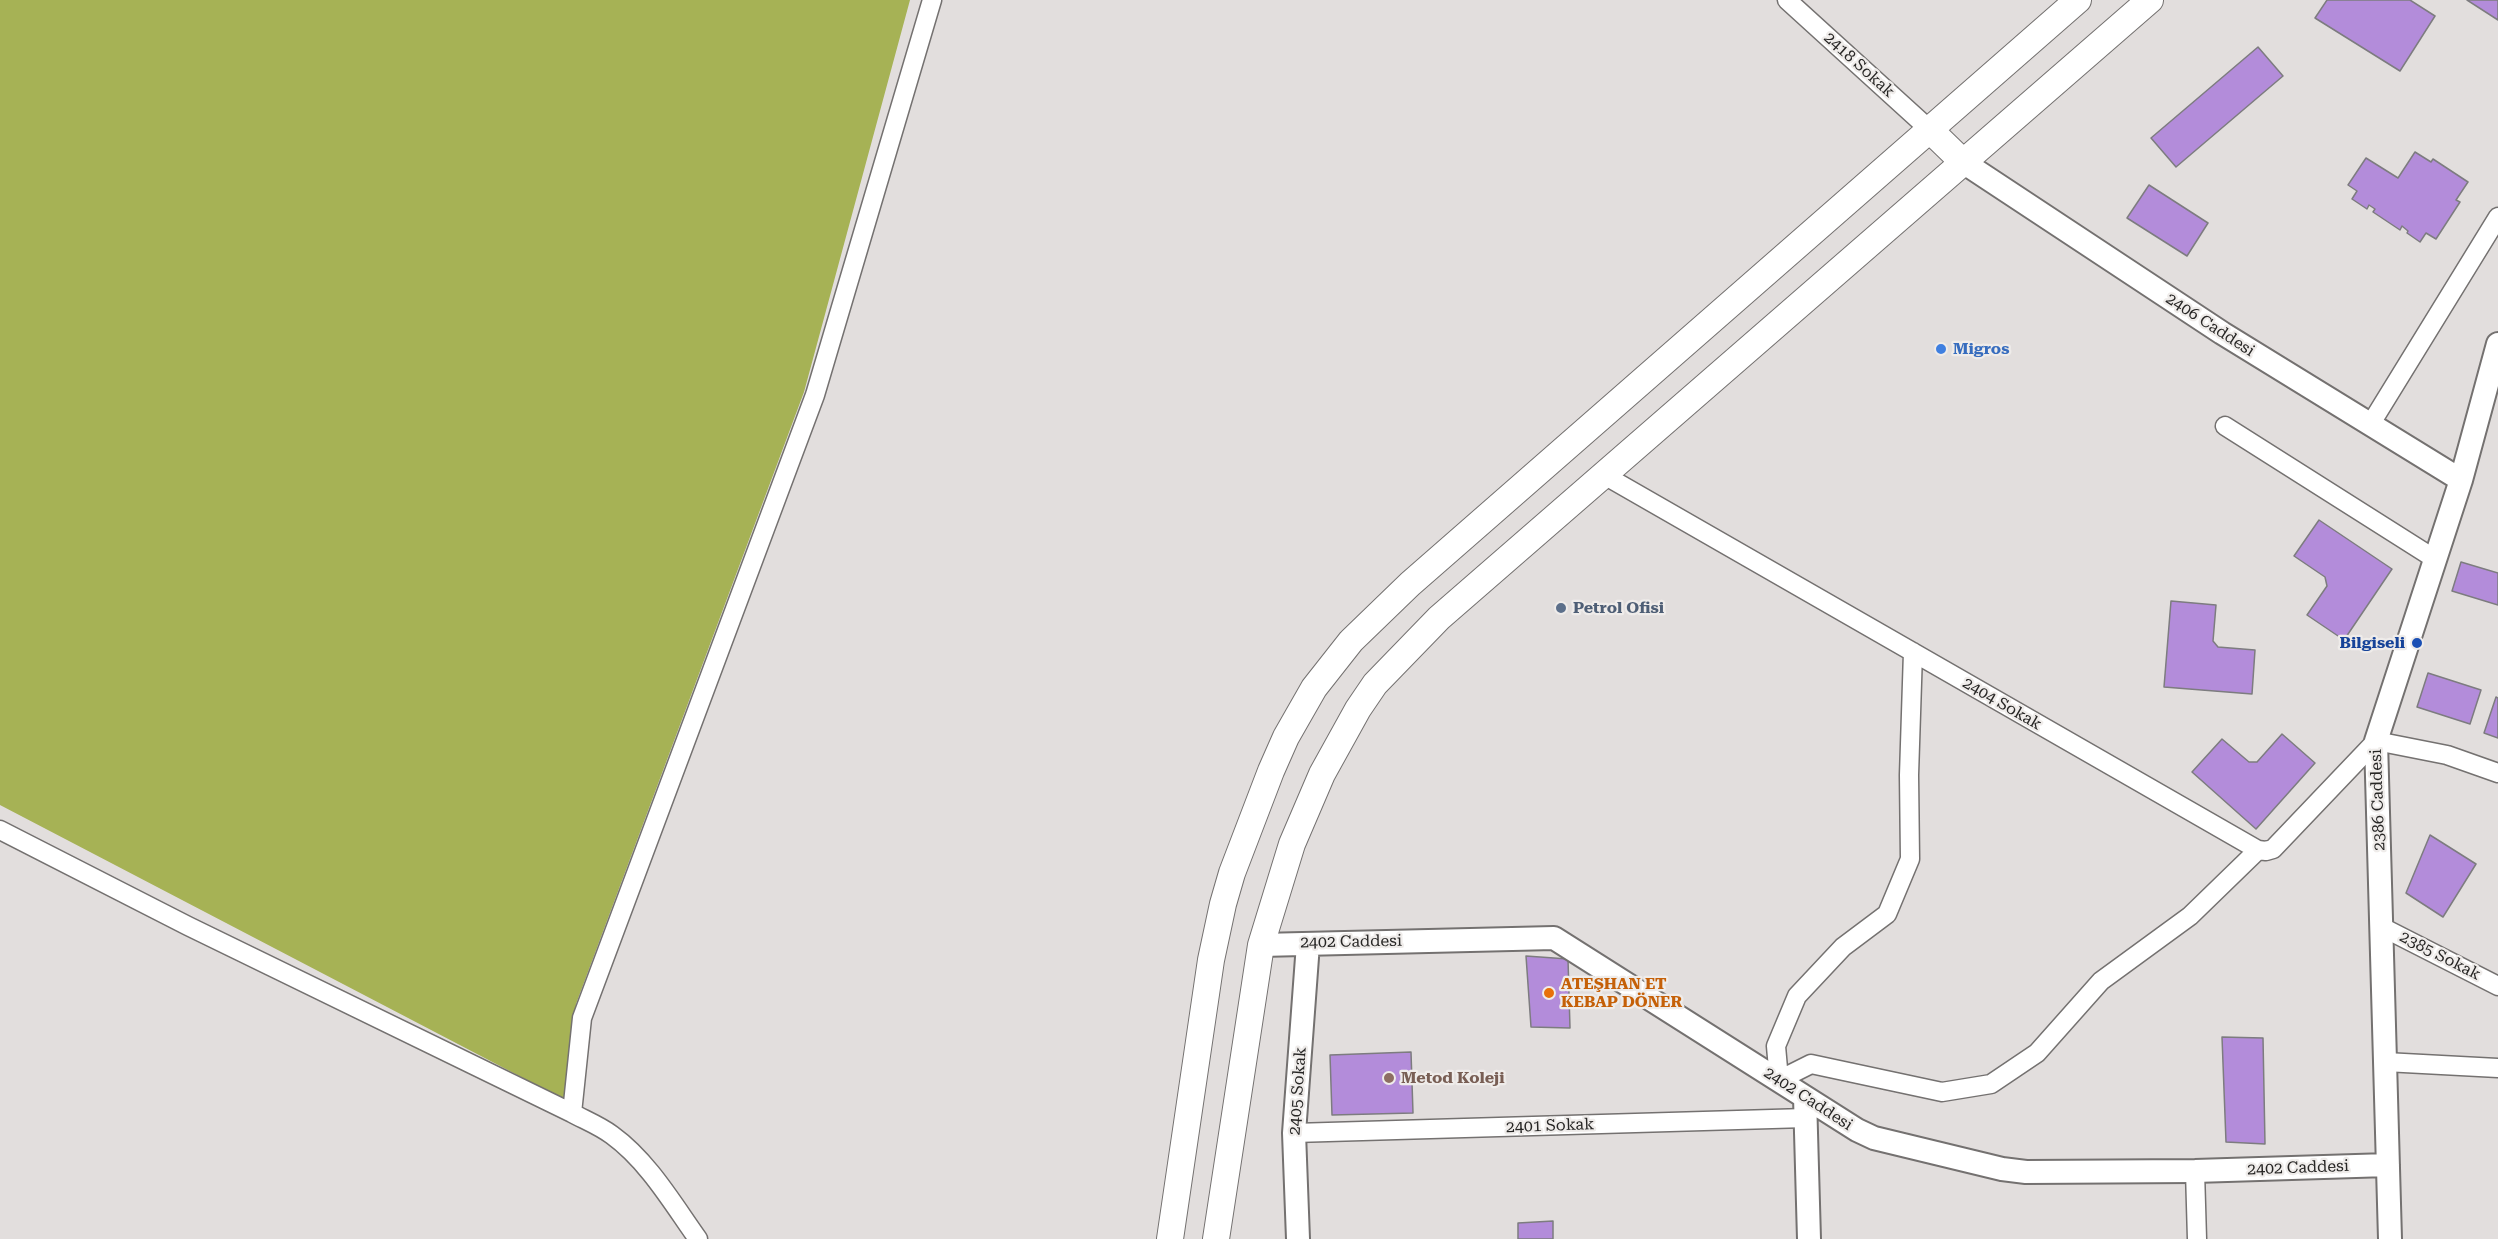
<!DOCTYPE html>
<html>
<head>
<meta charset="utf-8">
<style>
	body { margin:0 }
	canvas { display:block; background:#e2dedd }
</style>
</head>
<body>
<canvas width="2498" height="1239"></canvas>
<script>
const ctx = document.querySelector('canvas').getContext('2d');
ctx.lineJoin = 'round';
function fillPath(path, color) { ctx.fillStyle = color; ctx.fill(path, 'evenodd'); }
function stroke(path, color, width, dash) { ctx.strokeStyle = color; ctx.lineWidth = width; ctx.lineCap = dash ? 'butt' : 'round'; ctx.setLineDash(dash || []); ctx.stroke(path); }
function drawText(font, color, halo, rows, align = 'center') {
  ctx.font = font + ' "Roboto Serif",serif'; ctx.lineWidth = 4.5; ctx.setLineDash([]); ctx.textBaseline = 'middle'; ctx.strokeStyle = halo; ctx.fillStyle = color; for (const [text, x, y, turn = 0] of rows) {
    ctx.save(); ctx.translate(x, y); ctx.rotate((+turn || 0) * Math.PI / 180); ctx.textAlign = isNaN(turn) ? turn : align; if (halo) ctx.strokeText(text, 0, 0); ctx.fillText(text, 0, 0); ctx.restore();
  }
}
fillPath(new Path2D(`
	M0,0h910l-106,392 -228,612 -7,98 -569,-297z`), '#a6b255');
const building = new Path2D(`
	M2327,0h83l25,16 -35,55 -85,-53z
	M2467,0h31v20z
	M2258,47l25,29 -107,91 -25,-29z
	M2415,152l16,10 2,-3 35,23 -12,18 4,2 -24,37 -10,-6 -6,9 -13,-9 1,-2 -6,-5 -2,4 -27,-18 2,-3 -6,-4 -2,4 -15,-10 5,-8 -9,-6 18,-27 32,20z
	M2149,185l59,38 -21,33 -60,-38z
	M2319,520l73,49 -48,71 -37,-25 20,-29 -2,-9 -31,-21z
	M2461,562l37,11v32l-46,-14z
	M2171,601l45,4 -3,36 5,6 37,3 -3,44 -88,-7z
	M2428,673l53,17 -11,34 -53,-17z
	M2496,697l2,1v40l-14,-5z
	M2282,734l33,29 -59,66 -64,-57 30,-33 27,23h8z
	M2430,835l46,29 -33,53 -37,-24z
	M1526,956l42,3 2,69 -39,-1z
	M2222,1037l41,1 2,106 -39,-2z
	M1411,1052l2,61 -81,2 -2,-60z
	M1553,1221v18h-35v-16z`);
fillPath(building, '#b38cda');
stroke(building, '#7d7c7f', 1.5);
const minor = new Path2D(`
	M1787,0l143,130
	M2370,425l128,-208
	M2225,426l210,133
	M1604,475l654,375 8,1 7,-2 103,-108 71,14 51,18
	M1913,652l-4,123 1,84 -23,55 -44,33 -46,49 -21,50 3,34 32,-16 131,28 49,-8 46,-31 64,-72 89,-65 68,-66
	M0,830l188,96 384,187
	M2382,927l116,59
	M2385,1062l113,6
	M1294,1133l512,-15
	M2195,1171l2,68
	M698,1239c-25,-35 -50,-78 -86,-104 -12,-9 -27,-15 -40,-22l10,-95 233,-623 117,-395`);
const tertiary = new Path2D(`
	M1963,162l259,171 239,147
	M1261,945l293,-7 303,192 17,8 128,31 24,3 169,-1 193,-6
	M1805,1097l4,142
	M1298,1239l-4,-106 14,-189
	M2390,1239l-14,-498 85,-261 37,-136`);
const secondary = new Path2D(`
	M1930,130l33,32
	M1170,1239l41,-279 12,-56 9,-31 39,-102 15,-34 28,-49 37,-47 59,-57 668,-584
	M1216,1239l45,-294 31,-101 30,-70 36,-65 17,-25 64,-66 711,-618`);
stroke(minor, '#747170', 21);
stroke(tertiary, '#747170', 26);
stroke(secondary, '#747170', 28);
stroke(minor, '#fff', 18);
stroke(tertiary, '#fff', 22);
stroke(secondary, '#fff', 26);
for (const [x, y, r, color] of [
	[1941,349,6,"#3f7fe0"],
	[1561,608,6,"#5c6f8a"],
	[2417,643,6,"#1a4fb4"],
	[1549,993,6,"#e8710a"],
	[1389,1078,6,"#8d6e63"]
]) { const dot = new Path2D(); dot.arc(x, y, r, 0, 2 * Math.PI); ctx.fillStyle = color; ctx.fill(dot); stroke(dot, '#efecea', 2); }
drawText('16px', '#272625', '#efecea', [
	["2418 Sokak",1859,65,42],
	["2406 Caddesi",2210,325,33],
	["2404 Sokak",2002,704,30],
	["2386 Caddesi",2378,800,-92],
	["2402 Caddesi",1351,942,-1],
	["2385 Sokak",2440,956,27],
	["2405 Sokak",1298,1091,-86],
	["2402 Caddesi",1808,1099,33],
	["2401 Sokak",1550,1126,-2],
	["2402 Caddesi",2298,1168,-2]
]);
drawText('bold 16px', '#366cbe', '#efecea', [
	["Migros",1953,349]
], 'left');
drawText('bold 16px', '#4e5e75', '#efecea', [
	["Petrol Ofisi",1573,608]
], 'left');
drawText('bold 16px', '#164399', '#efecea', [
	["Bilgiseli",2405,643]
], 'right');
drawText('bold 16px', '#c56008', '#efecea', [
	["ATEŞHAN ET",1561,984],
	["KEBAP DÖNER",1561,1002]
], 'left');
drawText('bold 16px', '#785e54', '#efecea', [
	["Metod Koleji",1401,1078]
], 'left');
</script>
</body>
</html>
